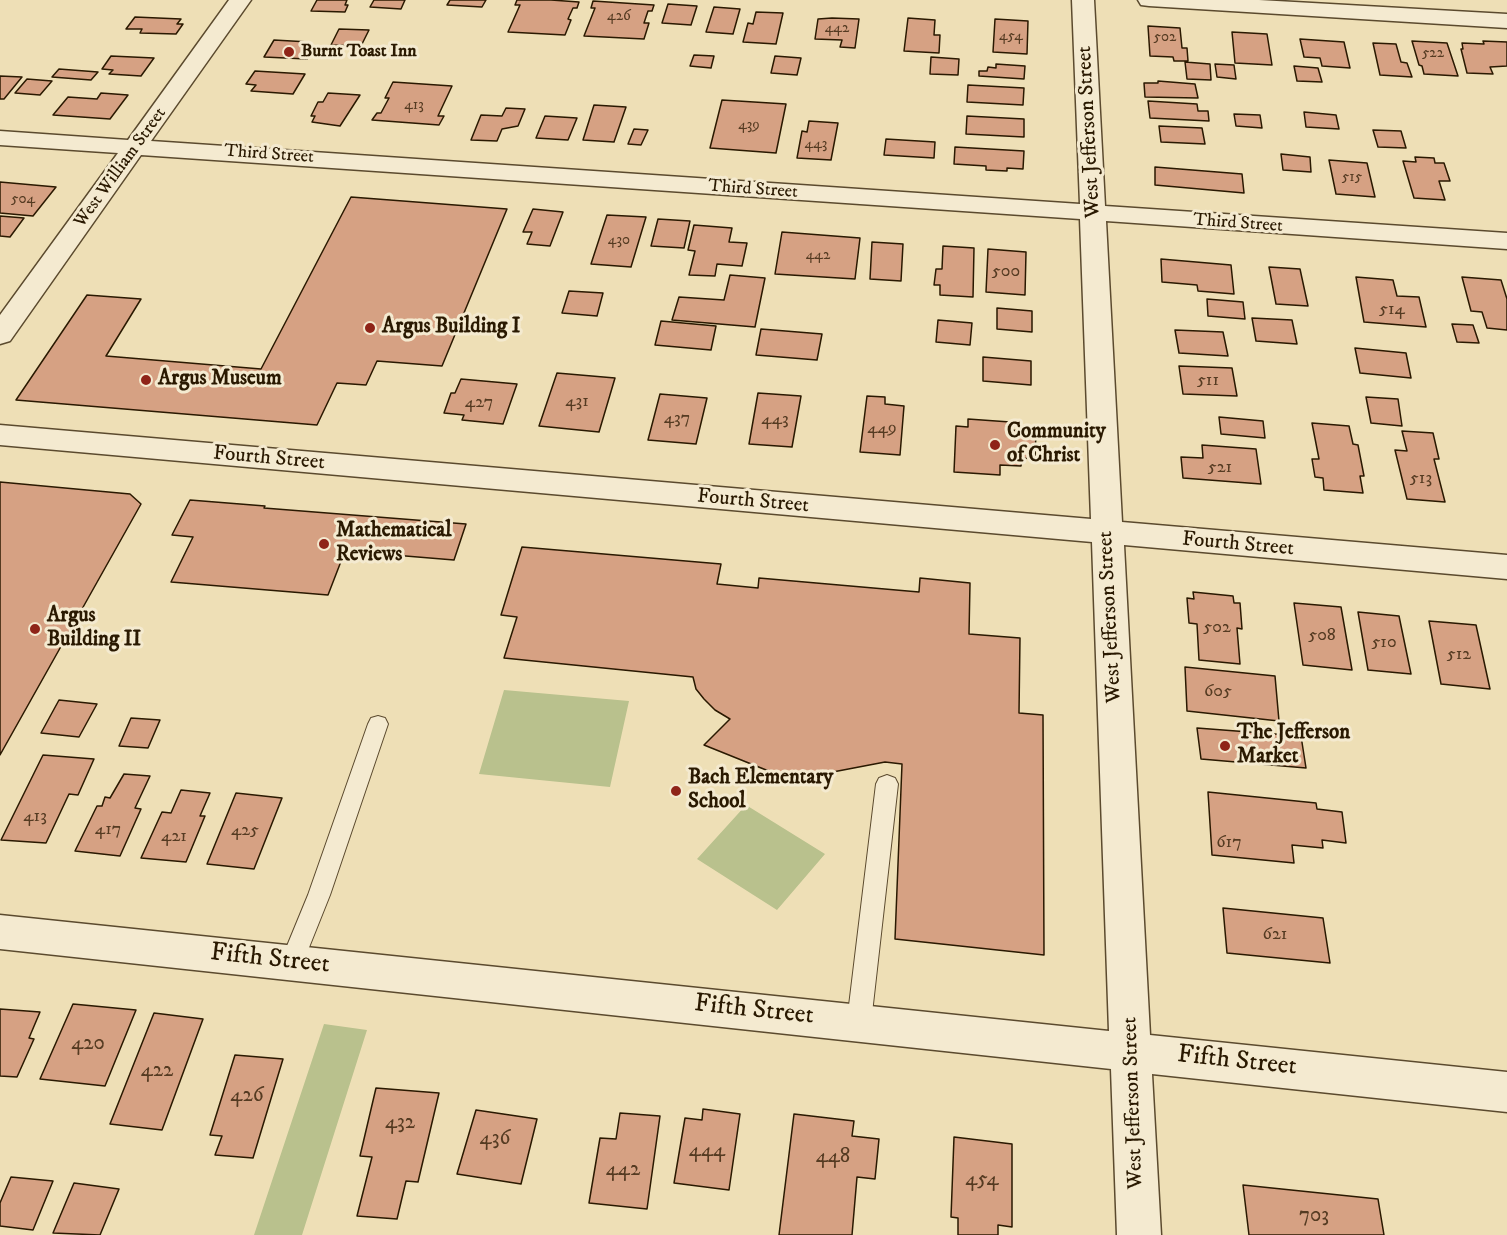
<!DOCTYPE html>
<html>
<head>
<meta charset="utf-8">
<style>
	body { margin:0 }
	canvas { display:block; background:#eedfb6 }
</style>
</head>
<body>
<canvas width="1507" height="1235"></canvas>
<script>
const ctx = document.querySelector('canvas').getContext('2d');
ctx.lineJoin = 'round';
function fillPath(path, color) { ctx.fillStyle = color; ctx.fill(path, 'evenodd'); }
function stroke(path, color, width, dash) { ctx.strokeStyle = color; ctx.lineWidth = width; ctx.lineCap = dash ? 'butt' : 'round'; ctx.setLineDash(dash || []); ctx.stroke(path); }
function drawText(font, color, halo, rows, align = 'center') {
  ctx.font = font + ' "IM FELL DW Pica",serif'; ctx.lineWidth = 6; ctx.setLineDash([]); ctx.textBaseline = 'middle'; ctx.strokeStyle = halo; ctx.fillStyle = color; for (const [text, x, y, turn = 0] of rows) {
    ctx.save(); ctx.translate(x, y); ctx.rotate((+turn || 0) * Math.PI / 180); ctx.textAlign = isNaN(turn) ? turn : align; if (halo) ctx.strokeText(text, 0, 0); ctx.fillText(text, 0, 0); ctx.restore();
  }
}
fillPath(new Path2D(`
	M504,690l125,11 -19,86 -131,-13z
	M746,805l79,49 -48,56 -80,-51z
	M324,1024l43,6 -65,205h-48z`), '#b9c18d');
const building = new Path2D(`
	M317,0h30l-2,5h3l-3,7 -34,-1z
	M374,0h31l-4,9 -31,-2z
	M450,0h36l-4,7 -35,-2z
	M517,0h34l28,2 -2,6h-4l-5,11 3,1 -6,15 -57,-3 12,-27h-5z
	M593,1l61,4 -2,6h-4l-4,12h5l-5,16 -60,-3 11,-28h-4z
	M668,4l29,2 -6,19 -29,-2z
	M714,7l26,2 -7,25 -27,-2z
	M756,12l27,1 -7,31 -33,-2 5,-19 5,1z
	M135,17l46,2 -4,5h6l-7,10 -36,-1 2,-4h-16z
	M832,18l27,1 -4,29 -15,-1 2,-7 -27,-1 3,-20z
	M908,18l27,2 -1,15h6l-1,18 -35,-2z
	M995,19l33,2 -1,33 -34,-2z
	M1148,26l32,2 2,20h5l1,13h-14l-1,-4 -23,-1z
	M339,29l30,1 -8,16 -30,-1z
	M1232,32l35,2 5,31 -37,-2z
	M1300,39l44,3 6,26 -28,-2 -2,-8 -16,-1z
	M274,40l35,2 -3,5 8,1 -7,11 -43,-2z
	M1412,41l35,2 11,33 -34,-2 -2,-8 -3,-1z
	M1483,41l24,1v24l-17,1 3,7 -26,-1 -6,-24h2l-1,-6 22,1z
	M1373,43l23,1 5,18 6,1 5,14 -32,-2z
	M694,55l20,1 -3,12 -21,-2z
	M111,56l43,2 -13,18 -32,-2 4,-4 -11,-1z
	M775,56l26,2 -4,17 -26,-2z
	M931,57l28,2 -1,16 -28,-1z
	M1185,62l25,2 1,16 -24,-1z
	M996,64l29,2 -1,13 -45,-3v-5h8l1,-4 8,1z
	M1215,64l19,1 2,14 -19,-2z
	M1294,66l24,2 4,14 -25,-1z
	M59,69l39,3 -7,8 -39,-3z
	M255,71l50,3 -12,20 -42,-3 5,-6 -10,-1z
	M0,76l22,1 -18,22h-4z
	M27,79l25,2 -12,14 -25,-2z
	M1158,81l37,3 3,14 -53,-1 -1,-14h14z
	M393,82l59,4 -14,30h6l-5,9 -67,-5 5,-7h4l8,-15h-4z
	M968,85l56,3 -1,17 -56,-3z
	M101,93l27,2 -18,24 -57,-4 15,-18 29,2z
	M328,93l32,2 -20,31 -28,-4 3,-6h-4l7,-14h5z
	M722,100l64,4 -10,49 -66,-5z
	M1148,101l49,3 1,7h10l1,10 -59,-3z
	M594,105l32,2 -12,35 -31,-2z
	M506,108l19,1 -7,17 -16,3 -5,12 -26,-1 10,-25 21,1z
	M1304,112l32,3 3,14 -33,-2z
	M1234,114l26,1 2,13 -26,-2z
	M545,116l32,2 -9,22 -32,-2z
	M967,116l57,3v18l-58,-3z
	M809,121l29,2 -7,37 -34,-2 5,-27 5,1z
	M1159,126l43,2 3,16 -44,-2z
	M634,129l14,1 -7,15 -13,-1z
	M1373,130l28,1 5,17 -28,-1z
	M886,139l49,3 -1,16 -50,-3z
	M955,147l69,4 -1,18 -16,-1v3l-21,-1v-4l-32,-2z
	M1281,154l29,3 1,15 -28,-2z
	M1415,157l19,1 1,5h9l6,18h-11l6,19 -31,-2 -11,-37 13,1z
	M1329,160l38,3 8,34 -39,-3z
	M1155,167l87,7 2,19 -89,-8z
	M0,182l56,5 -23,29 -33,-3z
	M351,197l156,12 -65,157 -65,-5 -11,24 -29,-2 -20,42 -301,-25 71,-105 54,4 -35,57 155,13z
	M533,209l30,3 -13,34 -23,-2 5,-12h-9z
	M607,215l39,2 -15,50 -40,-3z
	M0,216l24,2 -14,19 -10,-1z
	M658,219l32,2 -6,27 -33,-2z
	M694,225l38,3 -3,14 18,1 -5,23 -25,-2 -2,12 -26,-1 6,-24 -7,-1z
	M782,232l78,6 -5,41 -80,-5z
	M872,242l31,2 -2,37 -31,-2z
	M943,246l31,2 -1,49 -33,-2v-10h-6l2,-16h6z
	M988,249l38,3 -1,43 -39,-3z
	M1161,259l70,6 3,29 -36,-3 -1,-6 -35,-3z
	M1269,267l31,2 8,37 -32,-2z
	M730,275l35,3 -10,49 -83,-7 7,-23 45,3z
	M1356,277l37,3 4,16 22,1 7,30 -62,-5z
	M1462,277l39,3 6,19v31l-20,-2 -5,-16 -11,-1z
	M569,291l34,2 -6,23 -35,-3z
	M1207,299l36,3 2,17 -37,-3z
	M997,308l35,3v21l-35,-3z
	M1252,318l40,2 5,24 -41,-3z
	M938,320l34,3 -2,22 -34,-3z
	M661,321l55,5 -5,24 -56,-5z
	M1452,324l21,1 6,18 -22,-1z
	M761,329l61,5 -5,26 -61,-5z
	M1175,330l48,2 5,24 -49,-3z
	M1355,348l51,5 5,25 -51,-5z
	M983,357l48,4v24l-48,-4z
	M1179,366l53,2 5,28 -54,-2z
	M557,373l58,5 -16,54 -60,-6z
	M461,379l56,5 -14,40 -41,-4 2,-5 -20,-2 7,-20h4z
	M758,393l43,3 -9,51 -43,-3z
	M660,394l47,4 -11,46 -48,-4z
	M867,396l18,1v7l19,2 -4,49 -40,-3z
	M1366,397l32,2 4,27 -31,-3z
	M1219,417l44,4 2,17 -44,-4z
	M968,419l42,3v8l26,2 -1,27 -13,-1 -1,8 -21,-1v10l-46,-3 2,-46 12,1z
	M1312,423l37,3 4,18 5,1 6,31h-4l3,17 -39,-3 -1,-12 -8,-1 -3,-18h7z
	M1402,431l31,2 6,26h-5l11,43 -38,-3 -12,-49 12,1z
	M1202,445l54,4 5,35 -78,-6 -2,-21 22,1z
	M0,482l130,12 11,10 -141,251z
	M190,500l75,6 -1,2 202,16 -12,36 -109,-9 -17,44 -157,-13 22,-45 -21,-2z
	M522,547l199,17 -4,20 41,4 1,-10 160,14 1,-14 50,5 -1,51 51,4 -1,75 24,2 1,240 -149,-16 7,-175 -17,-2 -94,18 -87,-35 26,-26 -15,-9 -11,-11 -8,-10 -3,-12 -189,-19 13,-41 -16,-2z
	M1193,592l40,4 1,7h6l2,26 -5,-1 3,36 -41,-4 -2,-36 -8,-1 -2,-25 7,1z
	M1294,603l47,4 11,63 -49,-5z
	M1358,612l41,4 12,58 -43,-4z
	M1429,621l47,4 14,64 -49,-5z
	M1185,667l90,9 4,45 -92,-10z
	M59,700l38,4 -18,33 -38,-4z
	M131,718l29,2 -12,28 -29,-2z
	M1197,728l104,8 5,32 -105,-9z
	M43,755l51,4 -16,36 -9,-1 -23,49 -45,-3z
	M124,774l26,2 -15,32 6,1 -21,47 -45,-5 22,-45h5l3,-9 5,1z
	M181,790l29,3 -10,23h5l-19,46 -45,-4 21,-46 9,1z
	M1208,792l108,11 1,6 25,3 4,31 -24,-3 1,8 -31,-3 2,18 -82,-8z
	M236,793l46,5 -28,71 -47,-5z
	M1223,908l100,10 7,45 -103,-10z
	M73,1004l63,6 -31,76 -65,-7z
	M0,1009l40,3 -11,26 5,1 -17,38 -17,-1z
	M154,1013l49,6 -41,111 -52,-6z
	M235,1055l48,4 -30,99 -38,-3 7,-19 -12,-1z
	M376,1088l63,5 -21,89 -12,-1 -9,38 -40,-3 15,-59 -12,-1z
	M703,1109l37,5 -11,76 -55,-7 11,-65 17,2z
	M476,1110l61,9 -16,65 -64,-10z
	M620,1113l40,3 -13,93 -58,-6 11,-65 16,1z
	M794,1114l60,7 -2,15 27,3 -4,40 -18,-2 -5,58h-73z
	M954,1137l58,7v83l-14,-2v10h-40v-17l-7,-1z
	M11,1177l42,4 -20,49 -33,-4v-23z
	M74,1183l45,6 -19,46 -47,-2z
	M1243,1185l135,14 6,36h-135z`);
fillPath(building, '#d6a183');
stroke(building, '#2a1901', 1.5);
const lane = new Path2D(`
	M378,716l7,2 3,6 -58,171 -30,75 -8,3 -8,-3 -4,-7 28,-68 60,-171 3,-6z
	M887,775l8,3 3,6 -27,238 -4,8 -8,3 -8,-3 -4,-8 29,-238 3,-6z`);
const street = new Path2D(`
	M229,0h22l-100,141 929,63 -8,-204h22l11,206 402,27v16l-401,-28 16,301 385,33v24l-383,-34 26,490 357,37v40l-355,-38 9,161h-44l-6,-166 -1111,-120v-34l1109,116 -17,-489 -1092,-97v-20l1091,94 -11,-300 -939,-64 -131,186 -10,3v-29l118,-162 -118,-8v-14l128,9z
	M1138,0h121l248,14v14l-358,-22 -8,-1z`);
stroke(lane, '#5b4a2e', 2);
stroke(street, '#5b4a2e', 3);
fillPath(lane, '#f4ead0');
fillPath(street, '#f4ead0');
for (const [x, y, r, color] of [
	[289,52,6,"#8f2418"],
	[370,328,6,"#8f2418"],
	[146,380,6,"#8f2418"],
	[995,445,6,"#8f2418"],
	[324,544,6,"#8f2418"],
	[35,629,6,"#8f2418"],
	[1225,746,6,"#8f2418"],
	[676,791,6,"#8f2418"]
]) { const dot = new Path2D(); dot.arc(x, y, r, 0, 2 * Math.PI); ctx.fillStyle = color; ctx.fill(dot); stroke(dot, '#f4ead0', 2); }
drawText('15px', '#553b22', null, [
	["426",619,17],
	["442",837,29],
	["454",1011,37],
	["502",1165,38],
	["522",1433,54],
	["413",414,106],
	["439",749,126],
	["443",816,145],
	["515",1352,178],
	["504",23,200],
	["430",619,241],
	["442",818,256]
]);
drawText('bold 18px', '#2a1901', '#f4ead0', [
	["Burnt Toast Inn",301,52]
], 'left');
drawText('18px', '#2a1901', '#f4ead0', [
	["Third Street",269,155,4],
	["West William Street",121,168,-54],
	["Third Street",753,190,4],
	["Third Street",1238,224,4]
]);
drawText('18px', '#553b22', null, [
	["500",1006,272],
	["514",1392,310],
	["511",1208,381],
	["431",577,402],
	["427",479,403],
	["437",677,419],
	["443",775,420],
	["449",882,429],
	["521",1220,468],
	["513",1421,479],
	["502",1217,628],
	["508",1322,636],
	["510",1384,643],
	["512",1459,655],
	["605",1218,692],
	["413",35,817],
	["417",108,830],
	["425",245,831],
	["421",174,837],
	["617",1229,843],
	["621",1275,935]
]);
drawText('21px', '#2a1901', '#f4ead0', [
	["West Jefferson Street",1090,132,-93],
	["Fourth Street",269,459,5],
	["Fourth Street",753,502,5],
	["Fourth Street",1238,545,5],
	["West Jefferson Street",1111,617,-93],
	["West Jefferson Street",1134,1103,-92]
]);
drawText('bold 21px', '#2a1901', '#f4ead0', [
	["Argus Building I",382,328],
	["Argus Museum",158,380],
	["Community",1007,433],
	["of Christ",1007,457],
	["Mathematical",336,532],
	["Reviews",336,556],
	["Argus",47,617],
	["Building II",47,641],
	["The Jefferson",1237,734],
	["Market",1237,758],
	["Bach Elementary",688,779],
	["School",688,803]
], 'left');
drawText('21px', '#553b22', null, [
	["420",88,1045],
	["422",157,1072],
	["426",247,1097],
	["432",400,1124],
	["436",495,1140],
	["444",707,1152],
	["448",833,1158],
	["442",623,1171],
	["454",982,1181],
	["703",1314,1217]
]);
drawText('26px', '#2a1901', '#f4ead0', [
	["Fifth Street",270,960,6],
	["Fifth Street",754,1011,6],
	["Fifth Street",1237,1062,6]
]);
</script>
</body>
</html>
